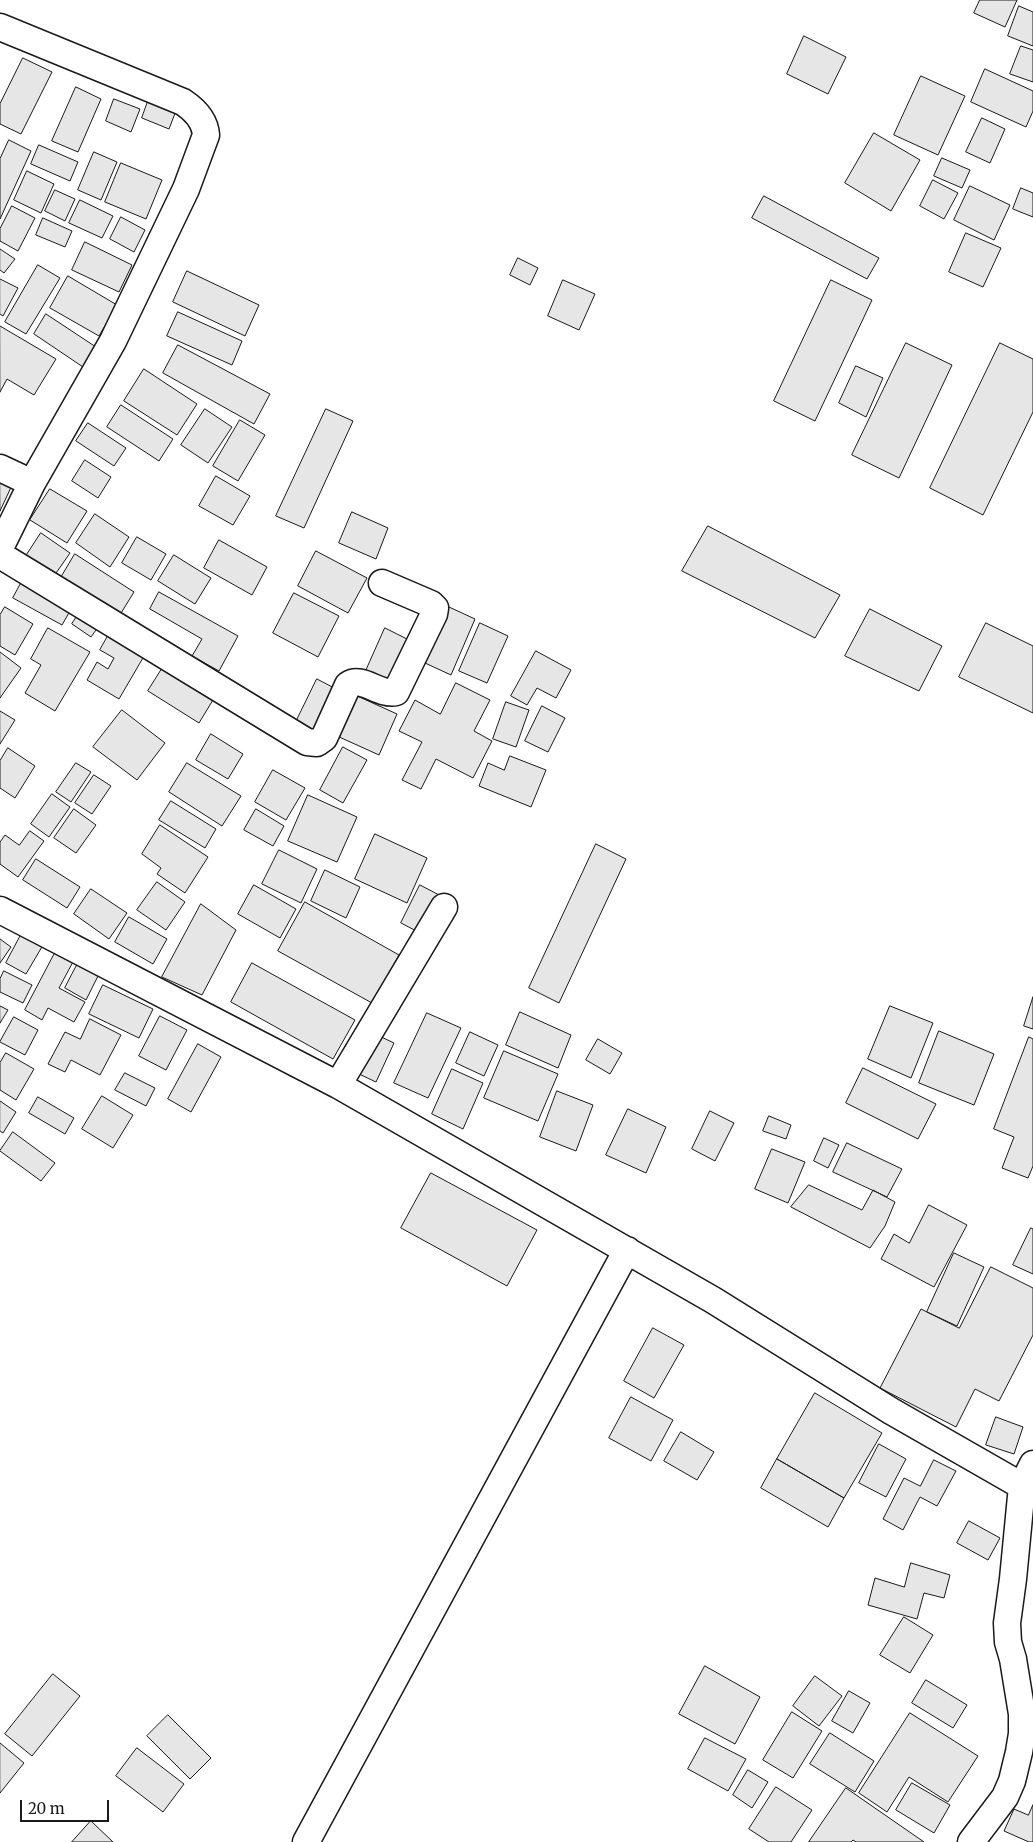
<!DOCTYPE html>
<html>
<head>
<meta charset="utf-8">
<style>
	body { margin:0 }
	#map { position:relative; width:1033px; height:1842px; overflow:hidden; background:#fff; font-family:Merriweather,serif }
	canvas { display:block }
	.scale { position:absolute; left:20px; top:1800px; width:89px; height:22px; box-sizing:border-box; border:2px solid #1a1a1a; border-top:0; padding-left:6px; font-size:15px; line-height:18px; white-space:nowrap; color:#1a1a1a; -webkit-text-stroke:4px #fff; paint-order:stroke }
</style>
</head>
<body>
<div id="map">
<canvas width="1033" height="1842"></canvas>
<div class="scale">20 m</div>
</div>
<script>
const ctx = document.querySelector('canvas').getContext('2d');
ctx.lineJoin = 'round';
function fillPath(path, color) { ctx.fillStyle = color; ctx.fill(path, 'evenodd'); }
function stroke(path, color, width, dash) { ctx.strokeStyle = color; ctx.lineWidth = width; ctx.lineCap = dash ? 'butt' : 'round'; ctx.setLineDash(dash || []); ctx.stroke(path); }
const building = new Path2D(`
	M980,0h37l-12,27 -31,-14z
	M1019,6l14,6v34l-25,-10z
	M804,36l42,21 -18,37 -41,-20z
	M1021,46l12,4v32l-23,-8z
	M23,58l29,14 -31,62 -21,-10v-20z
	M985,69l48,22v20l-7,16 -55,-25z
	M921,76l44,20 -27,59 -44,-20z
	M76,87l25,12 -23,53 -26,-11z
	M151,93l28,10 -10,26 -27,-11z
	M114,99l26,10 -9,23 -25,-11z
	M982,118l23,11 -15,34 -24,-11z
	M874,133l46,27 -29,51 -46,-28z
	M9,140l22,11 -31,68v-60z
	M39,145l39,17 -8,19 -39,-17z
	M94,152l23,10 -16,38 -23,-10z
	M942,158l28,12 -8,18 -28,-12z
	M121,163l41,17 -16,39 -41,-17z
	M27,171l27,13 -13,29 -27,-13z
	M933,180l25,13 -14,26 -24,-13z
	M970,186l40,19 -16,35 -40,-20z
	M1021,188l12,5v24l-20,-8z
	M55,190l20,9 -10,22 -20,-10z
	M764,196l115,62 -12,21 -115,-61z
	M80,200l33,16 -11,22 -33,-15z
	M12,206l23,12 -17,33 -18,-10v-12z
	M121,217l24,13 -11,22 -24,-13z
	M43,218l29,13 -7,16 -29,-12z
	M966,233l35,15 -18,39 -34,-15z
	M85,242l47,23 -13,27 -47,-22z
	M0,249l15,10 -11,14 -4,-3z
	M518,258l20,10 -8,17 -20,-10z
	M38,265l22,13 -34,56 -21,-12z
	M187,271l72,34 -14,31 -72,-34z
	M68,276l49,29 -18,31 -49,-28z
	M0,279l18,9 -15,28 -3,-2z
	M563,280l32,14 -16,36 -31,-14z
	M831,280l41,20 -57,121 -41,-20z
	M178,312l64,29 -10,24 -65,-29z
	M46,314l53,35 -13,20 -52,-35z
	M0,326l56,33 -22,36 -27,-16 -7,13z
	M906,343l46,22 -53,113 -47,-23z
	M1000,343l33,16v53l-50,103 -53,-27z
	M178,345l92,49 -16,30 -91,-51z
	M856,366l27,12 -17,39 -27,-14z
	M144,369l53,35 -20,31 -53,-34z
	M121,405l52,34 -14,22 -52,-34z
	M205,409l27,18 -24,36 -27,-18z
	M326,409l27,12 -49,107 -28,-12z
	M240,420l25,15 -27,46 -25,-15z
	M88,423l38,25 -12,18 -38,-25z
	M85,460l26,17 -13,21 -26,-17z
	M216,476l34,20 -17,29 -34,-19z
	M0,477l13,6 -13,28z
	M50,489l37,22 -20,32 -37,-23z
	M352,512l36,16 -12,31 -37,-16z
	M95,514l34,23 -19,30 -34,-24z
	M708,526l132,69 -25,43 -133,-67z
	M41,533l29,20 -16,23 -28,-20z
	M137,537l29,17 -15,26 -29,-17z
	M219,540l48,27 -15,28 -48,-27z
	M316,551l51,27 -19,35 -50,-27z
	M75,554l59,38 -16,26 -59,-37z
	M174,555l37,23 -16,26 -37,-23z
	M25,576l49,28 -12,21 -49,-27z
	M159,592l79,44 -19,35 -27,-15 10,-17 -52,-30z
	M294,593l45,23 -21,41 -45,-24z
	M5,607l28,17 -18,31 -15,-9v-31z
	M449,607l26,12 -24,56 -26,-12z
	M870,609l72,37 -23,45 -74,-35z
	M81,610l20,13 -10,14 -19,-13z
	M480,623l28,13 -21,47 -28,-12z
	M986,623l47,23v67l-74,-36z
	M48,628l42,24 -35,59 -30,-18 16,-28 -10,-6z
	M385,628l28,14 -20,43 -28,-12z
	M112,629l35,22 -28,48 -32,-19 10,-18 11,7 6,-11 -14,-8z
	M536,651l35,19 -15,28 -19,-10 -10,17 -16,-9z
	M0,652l21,16 -21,30z
	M165,664l51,31 -17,28 -51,-32z
	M317,679l21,11 -22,45 -21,-11z
	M456,683l34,17 -16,31 18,10 -19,37 -37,-19 -15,30 -19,-9 20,-38 -23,-11 16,-31 25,14z
	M355,695l42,19 -18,41 -42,-19z
	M506,702l23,8 -13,37 -23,-8z
	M542,706l23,12 -17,34 -23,-11z
	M122,710l43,33 -28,37 -44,-33z
	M0,711l15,9 -15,24z
	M211,734l32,20 -15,25 -32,-19z
	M343,747l24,13 -24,43 -23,-13z
	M8,748l27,18 -20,32 -15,-10v-27z
	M510,756l36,14 -15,37 -52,-21 9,-23 16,7z
	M76,763l15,9 -20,30 -15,-10z
	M187,763l54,33 -19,30 -53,-34z
	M273,770l32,18 -19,32 -31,-18z
	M94,775l17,11 -19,28 -17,-11z
	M52,794l18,13 -21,30 -18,-13z
	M308,795l49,22 -20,45 -49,-21z
	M171,801l45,28 -11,19 -46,-28z
	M74,809l22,16 -20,28 -22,-15z
	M256,809l28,17 -11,20 -29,-16z
	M160,825l48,32 -23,36 -28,-19 4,-6 -19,-14z
	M30,831l14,10 -26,36 -18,-13v-22l5,-7 14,10z
	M375,834l52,24 -20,45 -52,-24z
	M596,844l30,15 -67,144 -30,-15z
	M279,850l38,19 -16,34 -39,-19z
	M36,859l44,28 -13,21 -44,-28z
	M325,870l35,17 -14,31 -35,-17z
	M157,882l28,20 -19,28 -29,-20z
	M254,885l42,24 -16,29 -42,-24z
	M420,885l23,12 -19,38 -23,-12z
	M91,889l36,24 -18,26 -35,-25z
	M305,902l94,53 -27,48 -94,-52z
	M201,904l35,26 -34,65 -40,-18z
	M129,917l38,22 -14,25 -38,-22z
	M22,933l21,12 -17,29 -20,-11z
	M0,939l11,8 -11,16z
	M56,951l18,9 -15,28 26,14 -11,20 -26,-14 -6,12 -17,-10z
	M252,963l103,57 -22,39 -102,-57z
	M77,965l21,11 -12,24 -21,-12z
	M4,971l28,14 -9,18 -23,-11v-13z
	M103,985l50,24 -14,29 -50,-24z
	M1033,997v32l-9,-3z
	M0,1006l8,4 -8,13z
	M890,1006l43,17 -22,55 -43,-19z
	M520,1012l51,23 -13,33 -52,-23z
	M427,1013l34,15 -33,70 -34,-15z
	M160,1016l27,14 -21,40 -27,-14z
	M14,1017l24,13 -13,25 -25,-13z
	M90,1019l31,16 -21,40 -29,-15 -6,12 -17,-8 17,-32 15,7z
	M939,1031l55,23 -20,51 -55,-22z
	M470,1032l28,13 -14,31 -28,-13z
	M373,1033l21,10 -18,39 -21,-10z
	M1029,1037l4,2v127l-5,12 -26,-10 12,-31 -20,-8z
	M598,1039l24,14 -12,21 -24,-14z
	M198,1044l23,13 -30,55 -23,-13z
	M504,1051l54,23 -20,47 -54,-23z
	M6,1053l28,16 -18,31 -16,-10v-27z
	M863,1068l73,36 -18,35 -72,-36z
	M452,1069l31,14 -20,46 -31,-15z
	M125,1073l30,15 -9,18 -31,-16z
	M557,1091l36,14 -17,46 -36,-14z
	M102,1096l31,19 -20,33 -31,-19z
	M38,1097l36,21 -9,16 -36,-21z
	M0,1101l16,11 -13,21 -3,-2z
	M628,1109l38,18 -20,46 -40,-18z
	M710,1111l24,12 -19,38 -23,-12z
	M769,1116l22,9 -5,14 -23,-8z
	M13,1132l42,31 -14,18 -41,-30z
	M824,1138l15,7 -11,23 -14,-7z
	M847,1143l55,26 -15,28 -54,-25z
	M772,1149l33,13 -17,41 -33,-14z
	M431,1173l106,57 -30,56 -106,-58z
	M809,1185l53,25 11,-20 22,12 -10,24 -15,22 -79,-41z
	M929,1205l38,20 -33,62 -53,-28 13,-25 15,9z
	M1031,1228l2,1v45l-20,-9z
	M954,1253l30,14 -27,59 -30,-14z
	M991,1267l42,21v47l-34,66 -24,-12 -19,38 -76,-39 41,-79 38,19z
	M653,1328l31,17 -30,53 -30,-17z
	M815,1393l67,40 -38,65 -67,-39z
	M631,1397l42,23 -22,41 -42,-23z
	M996,1417l27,10 -9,27 -28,-9z
	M681,1432l33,20 -17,28 -33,-19z
	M879,1444l27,15 -20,38 -27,-14z
	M777,1459l67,39 -16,29 -67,-39z
	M934,1460l22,11 -19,35 -17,-9 -17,33 -20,-11 21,-41 16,8z
	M969,1521l31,17 -12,22 -31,-17z
	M911,1563l39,12 -6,23 -20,-5 -7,26 -49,-14 7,-27 29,9z
	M904,1617l29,18 -23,38 -30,-18z
	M705,1666l55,31 -25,47 -56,-30z
	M53,1674l27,22 -48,60 -27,-22z
	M815,1676l27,20 -23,30 -26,-20z
	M926,1680l41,25 -14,23 -41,-25z
	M849,1691l21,12 -17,30 -21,-12z
	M792,1712l30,19 -29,47 -30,-18z
	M910,1713l68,43 -30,46 -39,-25 -22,35 -28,-19z
	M168,1715l43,43 -21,21 -43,-43z
	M830,1733l44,28 -19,31 -45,-28z
	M705,1738l41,21 -18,32 -40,-22z
	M0,1743l24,20 -24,30z
	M137,1748l47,36 -21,28 -47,-36z
	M748,1770l20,12 -16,26 -19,-13z
	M912,1783l38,22 -16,28 -38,-23z
	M776,1787l36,23 -21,32h-22l-20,-13z
	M846,1788l78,54h-68l-3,-2 -2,2h-42z
	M1033,1805v37h-4l-25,-11 10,-22 14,6z
	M91,1821l22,21h-41z`);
fillPath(building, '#e6e6e6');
stroke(building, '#1a1a1a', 1);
const minor = new Path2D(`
	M0,27l183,75c12,8 22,19 23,33l-20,54 -73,152 -81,142 -32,65
	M0,468l32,15
	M0,555l307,187 10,1 7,-5 24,-53c14,-10 31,11 48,7l38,-78 1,-6 -4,-4 -49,-21
	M0,910l338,175 375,215 178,111 131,75
	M338,1085l106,-178
	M306,1842l321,-592
	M971,1842l34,-45 7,-16 7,-29 3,-18v-20l-9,-55 -5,-17 -1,-19 6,-44 9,-93 11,-22`);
stroke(minor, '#1a1a1a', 29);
stroke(minor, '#fff', 26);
</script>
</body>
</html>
